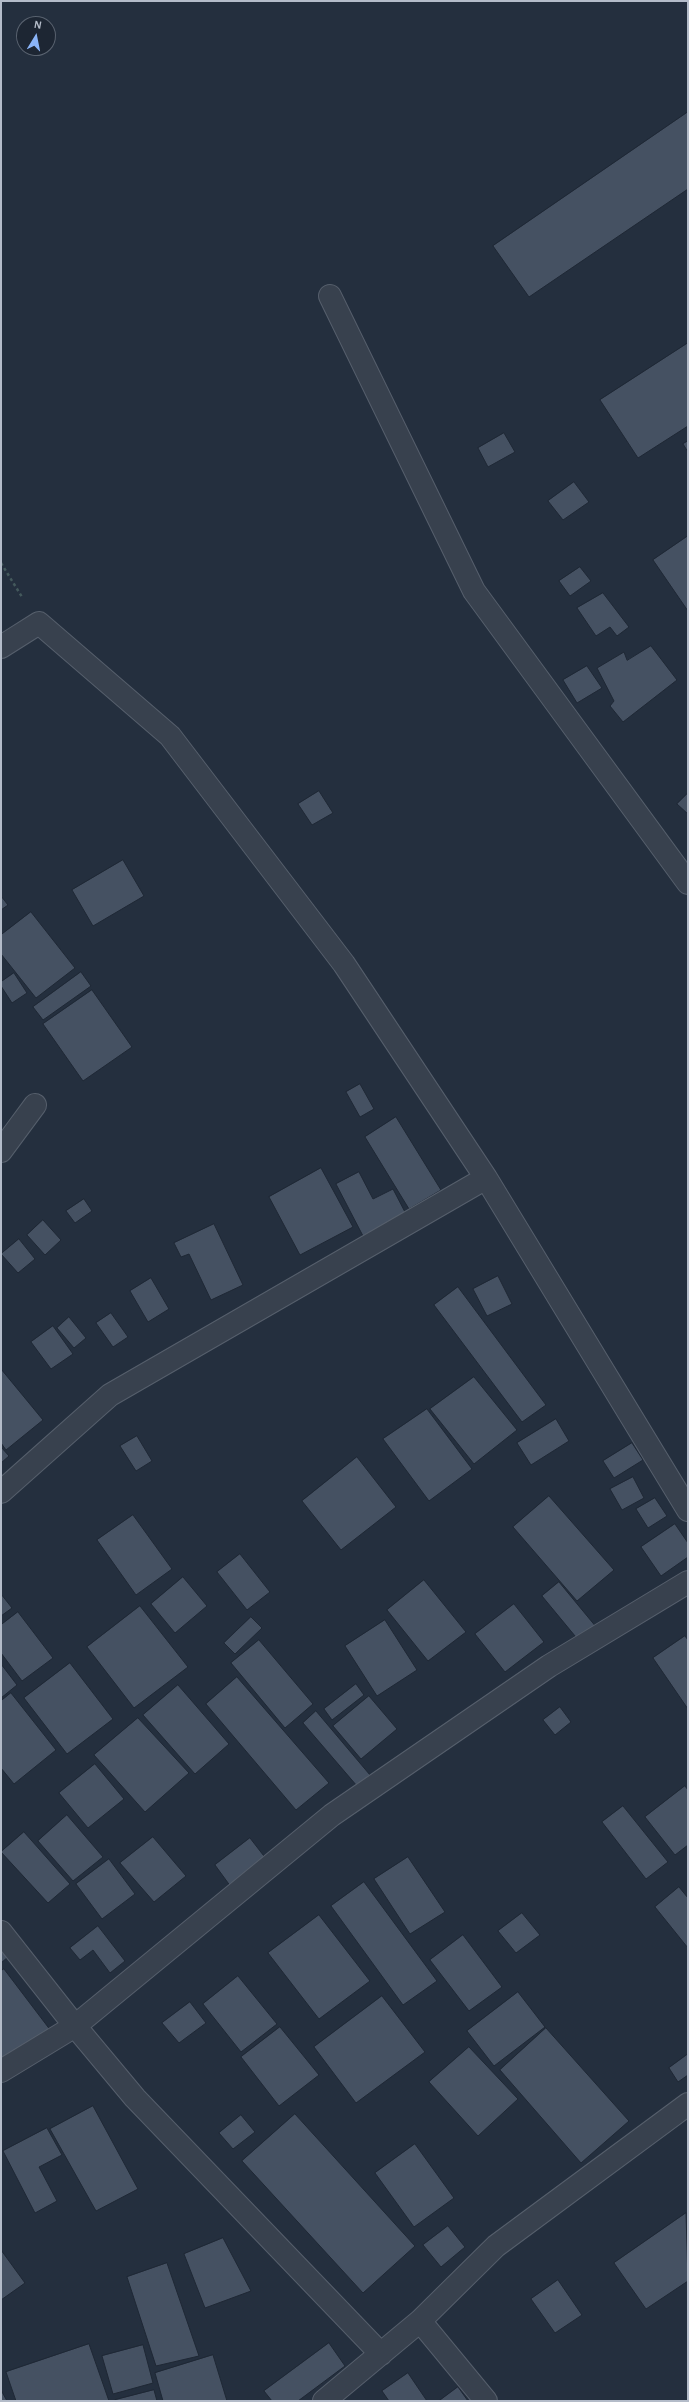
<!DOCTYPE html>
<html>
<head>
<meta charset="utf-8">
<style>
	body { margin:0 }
	#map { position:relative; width:689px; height:2402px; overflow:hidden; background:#242f3e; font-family:"Alegreya Sans",sans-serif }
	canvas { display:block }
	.frame { position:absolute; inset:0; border:2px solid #b4bcc9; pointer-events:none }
	.north { position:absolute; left:16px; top:16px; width:40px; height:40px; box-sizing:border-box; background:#1d2633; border:1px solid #59626f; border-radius:50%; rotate:10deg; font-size:11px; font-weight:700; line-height:16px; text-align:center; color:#b4bcc9 }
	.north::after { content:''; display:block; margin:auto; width:14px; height:18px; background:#8ab4f8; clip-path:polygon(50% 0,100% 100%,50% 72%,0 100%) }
</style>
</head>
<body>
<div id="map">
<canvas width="689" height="2402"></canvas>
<div class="frame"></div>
<div class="north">N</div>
</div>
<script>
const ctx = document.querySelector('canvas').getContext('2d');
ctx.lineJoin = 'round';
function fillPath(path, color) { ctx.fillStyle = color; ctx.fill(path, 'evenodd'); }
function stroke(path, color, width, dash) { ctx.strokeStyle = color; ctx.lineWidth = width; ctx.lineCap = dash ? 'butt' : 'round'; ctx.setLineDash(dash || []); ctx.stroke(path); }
const building = new Path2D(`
	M688,112v77l-159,108 -36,-51z
	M688,343v83l-50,32 -38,-58z
	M504,433l11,19 -27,15 -10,-19z
	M688,441v11l-5,-8z
	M574,482l15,20 -26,18 -15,-19z
	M688,536v75l-35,-51z
	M580,567l11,14 -21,15 -11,-15z
	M603,593l26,34 -12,9 -7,-9 -14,9 -19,-28z
	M651,646l26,34 -54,42 -13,-16 4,-5 -17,-33 27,-16 3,8z
	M587,666l15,22 -25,15 -14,-23z
	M319,791l14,22 -21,12 -14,-21z
	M688,793v21l-11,-10z
	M123,860l21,36 -51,30 -21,-36z
	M1,896l7,9 -7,5z
	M31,912l44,56 -39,30 -35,-44v-19z
	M81,972l10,14 -48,34 -10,-13z
	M14,973l13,20 -15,10 -11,-17v-4z
	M92,990l40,57 -49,34 -40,-57z
	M360,1084l14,25 -14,8 -14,-25z
	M396,1117l45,73 -32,19 -44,-72z
	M321,1168l32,59 -53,28 -31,-58z
	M359,1172l14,27 20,-10 13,25 -43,22 -27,-52z
	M84,1199l8,12 -17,12 -9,-12z
	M43,1220l18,20 -16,15 -18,-20z
	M214,1224l29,61 -32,15 -22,-46 -8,3 -7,-14z
	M19,1239l16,20 -17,14 -17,-19z
	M498,1276l14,28 -25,12 -14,-27z
	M151,1278l18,31 -21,13 -18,-31z
	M458,1287l88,118 -24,17 -88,-117z
	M111,1313l17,24 -15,10 -17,-24z
	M69,1317l17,21 -12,10 -17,-20z
	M53,1326l20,28 -22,15 -20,-27z
	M1,1369l42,51 -37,30 -5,-7z
	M474,1377l43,53 -43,34 -44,-55z
	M427,1409l45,60 -43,32 -46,-62z
	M556,1419l13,22 -38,24 -14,-22z
	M137,1436l15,25 -16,10 -16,-25z
	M632,1443l11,17 -29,18 -11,-17z
	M1,1447l8,9 -8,7z
	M357,1457l39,50 -55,43 -39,-49z
	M633,1477l11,21 -22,12 -12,-21z
	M549,1496l65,74 -37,31 -64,-74z
	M655,1498l12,18 -19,12 -12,-19z
	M133,1515l39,54 -36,26 -39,-55z
	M675,1524l13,19v14l-27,19 -20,-29z
	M240,1554l30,38 -23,18 -30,-38z
	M183,1577l24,29 -32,27 -24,-29z
	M424,1580l42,52 -38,29 -41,-51z
	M559,1582l38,46 -17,14 -38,-46z
	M1,1594l11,14 -11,8z
	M514,1604l30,38 -39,30 -30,-38z
	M140,1606l48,61 -54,41 -47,-61z
	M18,1612l35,46 -31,23 -21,-28v-28z
	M251,1617l11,11 -27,26 -11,-11z
	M385,1620l32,50 -40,26 -32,-50z
	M685,1636l3,4v69l-35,-51z
	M259,1640l54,64 -28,24 -54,-65z
	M70,1663l43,56 -46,35 -43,-56z
	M1,1664l16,21 -16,13z
	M237,1677l92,106 -33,27 -90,-106z
	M356,1684l8,11 -32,25 -8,-11z
	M178,1685l51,59 -34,30 -52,-59z
	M11,1693l45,57 -42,34 -13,-16v-67z
	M369,1696l28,33 -36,30 -28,-33z
	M560,1707l11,15 -16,13 -12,-15z
	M316,1711l54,64 -13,11 -54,-63z
	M138,1718l51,55 -44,39 -51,-57z
	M95,1764l29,35 -36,29 -29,-35z
	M685,1786l3,4v55l-13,10 -30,-38z
	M623,1806l45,56 -22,17 -44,-57z
	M67,1815l36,42 -30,24 -35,-40z
	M24,1832l46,52 -22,19 -47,-51z
	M153,1837l33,39 -32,26 -34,-39z
	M250,1838l17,22 -36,27 -16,-22z
	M408,1857l37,55 -35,22 -36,-55z
	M109,1859l26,35 -33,25 -26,-35z
	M364,1882l73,99 -34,24 -72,-99z
	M679,1887l9,11v50l-33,-41z
	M522,1913l18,22 -24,18 -18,-22z
	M319,1915l51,66 -51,38 -51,-66z
	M98,1926l27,35 -15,12 -17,-23 -13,10 -10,-12z
	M463,1935l39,52 -33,24 -39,-51z
	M1,1948l7,9 -7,6z
	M4,1969l47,62 -50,35v-95z
	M238,1976l39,48 -36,28 -38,-48z
	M518,1992l27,35 -51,39 -27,-35z
	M382,1996l43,56 -69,51 -42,-56z
	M190,2002l16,21 -27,20 -17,-20z
	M280,2027l39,48 -40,31 -38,-49z
	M546,2028l83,93 -48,42 -81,-93z
	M469,2047l49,52 -40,37 -49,-54z
	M688,2054v21l-10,7 -9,-14z
	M93,2106l45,83 -42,22 -46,-82z
	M295,2114l120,132 -52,47 -121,-132z
	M241,2115l14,17 -22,17 -14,-16z
	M47,2128l15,27 -23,12 18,34 -22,12 -32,-62z
	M415,2144l39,54 -40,29 -39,-54z
	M686,2213l2,68 -42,28 -32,-46z
	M448,2226l17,21 -24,20 -18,-22z
	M223,2238l28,53 -46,17 -21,-54z
	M1,2250l24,33 -24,17z
	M167,2263l32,93 -43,10 -29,-89z
	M558,2280l24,35 -27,18 -24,-34z
	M329,2343l16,23 -47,35h-26l-8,-10z
	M89,2344l20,57h-93l-10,-29z
	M143,2345l10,38 -40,11 -11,-38z
	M213,2355l14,46h-64l-8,-28z
	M408,2373l19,28h-38l-7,-10z
	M458,2387l10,14h-29z
	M1,2390l6,11h-6z
	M154,2390l3,11h-42v-1z`);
fillPath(building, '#455162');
stroke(building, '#1f2835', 1);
const street = new Path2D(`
	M330,296l144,295 214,292
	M1,647l38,-24 131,113 174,228 142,214 202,332
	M1,1151l34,-46
	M1,1492l109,-97 376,-217
	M1,1932l74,94 60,72 246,256
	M1,2071l74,-45 257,-211 217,-149 139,-84
	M420,2321l66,80
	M324,2401l96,-80 76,-75 192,-142`);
stroke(street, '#565f6c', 24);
stroke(new Path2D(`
	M1,563l21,34`), '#44595c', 2.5, [3, 3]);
stroke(street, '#38414e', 22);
</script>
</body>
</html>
